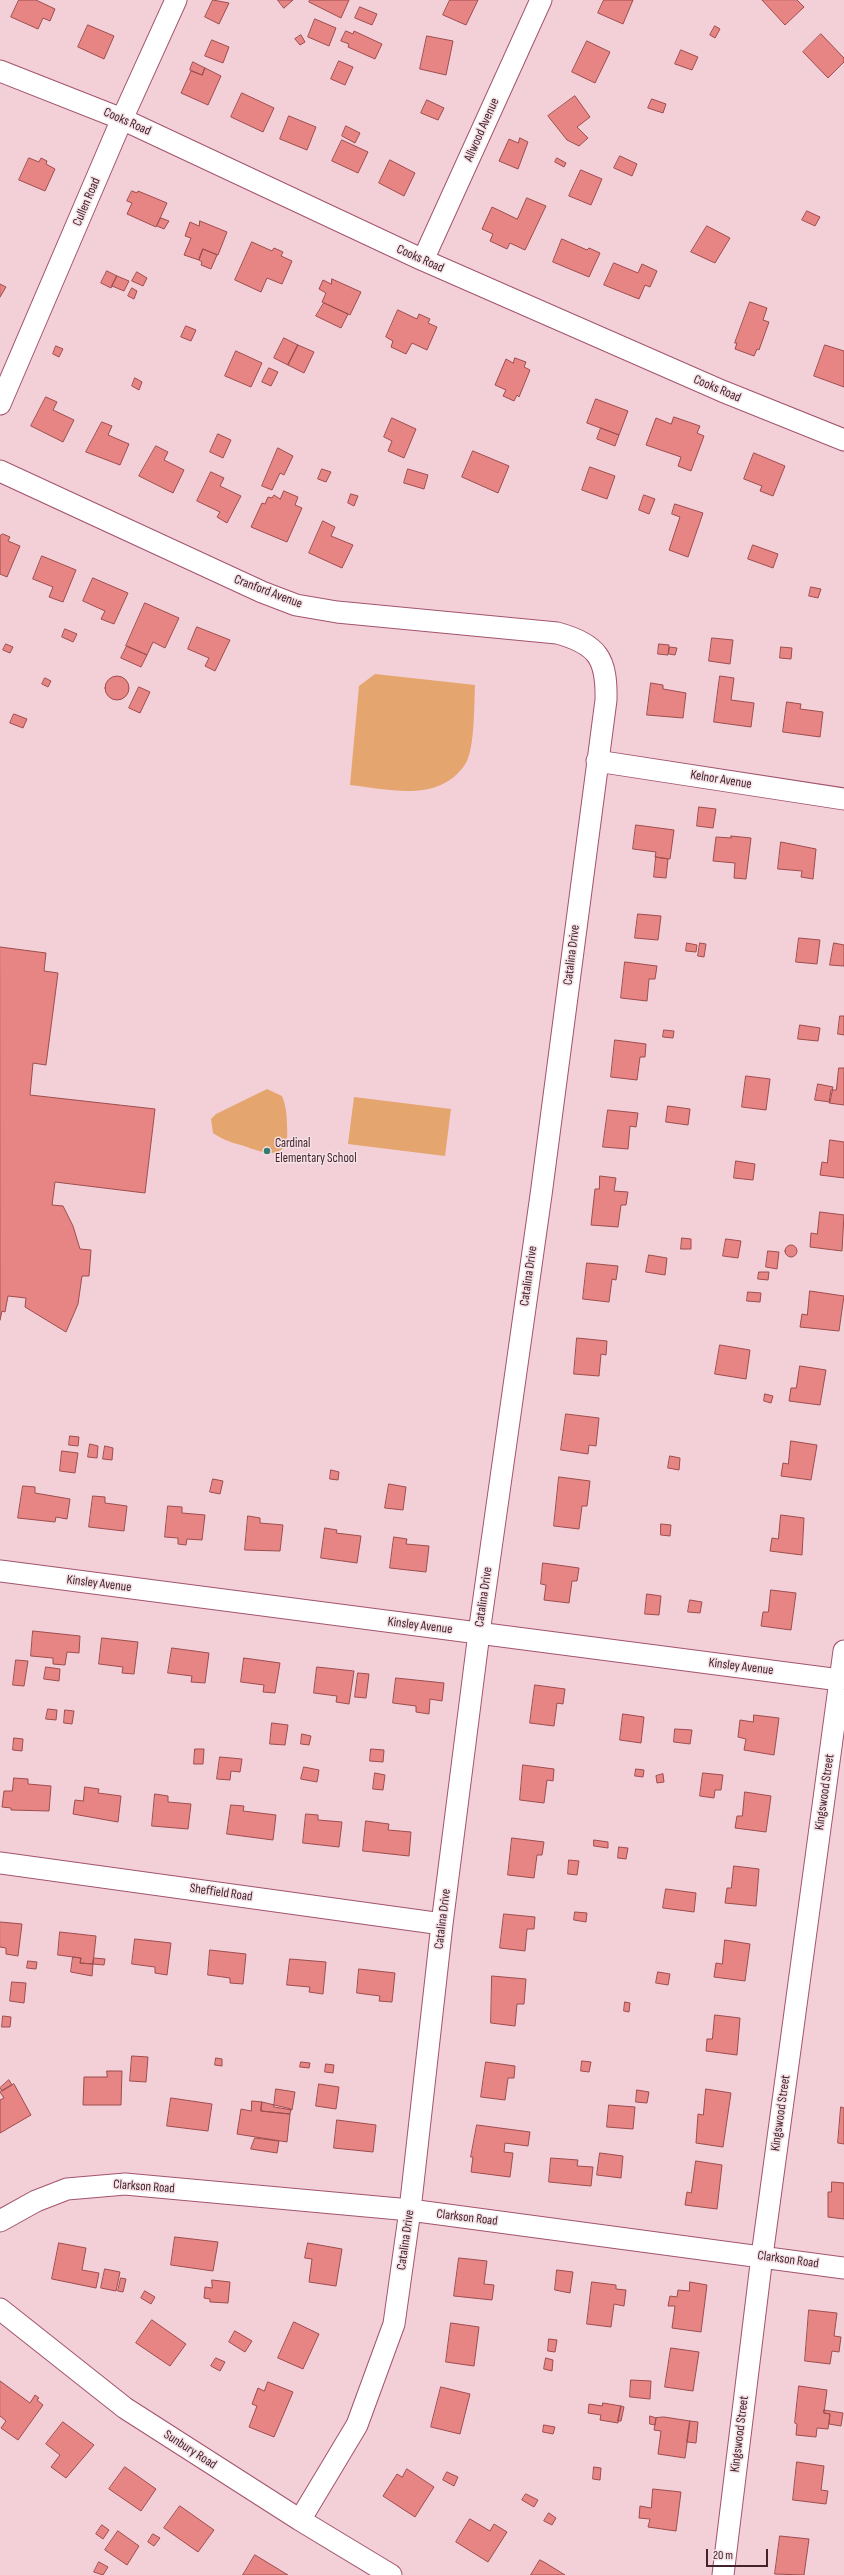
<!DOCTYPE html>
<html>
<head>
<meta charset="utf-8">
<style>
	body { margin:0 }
	#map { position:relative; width:844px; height:2575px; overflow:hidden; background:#f3cfd8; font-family:"Sofia Sans Condensed",sans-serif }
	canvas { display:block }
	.scale { position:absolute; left:706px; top:2549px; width:62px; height:18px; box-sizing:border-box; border:2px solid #43222c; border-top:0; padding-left:5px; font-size:12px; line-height:14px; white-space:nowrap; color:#43222c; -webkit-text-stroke:3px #f4e1e6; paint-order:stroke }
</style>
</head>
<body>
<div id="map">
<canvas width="844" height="2575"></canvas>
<div class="scale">20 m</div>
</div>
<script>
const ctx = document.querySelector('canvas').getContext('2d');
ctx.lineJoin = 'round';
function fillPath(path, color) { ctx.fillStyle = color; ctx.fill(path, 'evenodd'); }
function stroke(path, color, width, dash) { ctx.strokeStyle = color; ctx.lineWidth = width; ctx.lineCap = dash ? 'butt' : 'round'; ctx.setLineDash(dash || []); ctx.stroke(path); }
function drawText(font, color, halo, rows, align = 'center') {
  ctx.font = font + ' "Sofia Sans Condensed",sans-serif'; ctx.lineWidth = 3; ctx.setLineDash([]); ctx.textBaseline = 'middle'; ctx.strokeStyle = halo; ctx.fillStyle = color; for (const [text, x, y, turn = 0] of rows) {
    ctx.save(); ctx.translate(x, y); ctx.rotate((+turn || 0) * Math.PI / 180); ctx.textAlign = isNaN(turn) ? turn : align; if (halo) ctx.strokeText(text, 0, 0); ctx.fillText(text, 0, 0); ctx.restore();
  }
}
fillPath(new Path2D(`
	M375,674l100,11c-1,19 0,62 -9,78 -26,41 -77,26 -116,22l9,-99z
	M267,1089l15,7c4,10 5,19 5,30 3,35 -19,29 -43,20 -11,-3 -21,-6 -31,-13l-2,-14 5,-5z
	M354,1097l97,12 -6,47 -97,-12z`), '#e5a56e');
const building = new Path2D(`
	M19,0h17l19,9 -5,12 -7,-3 -5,11 -27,-12z
	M213,0l16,3 -10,21 -14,-7z
	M278,0h15l-9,8z
	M310,0h39l-8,18 -32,-16z
	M450,0h28l-12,25 -23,-10z
	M604,0h29l-10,24 -25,-11z
	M797,0l7,7 -19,18 -23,-25z
	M360,7l17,7 -5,11 -17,-7z
	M315,19l21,9 -7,18 -21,-9z
	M88,25l26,11 -10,23 -26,-12z
	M715,26l5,3 -5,9 -5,-3z
	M346,31l7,3 1,-3 28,13 -7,15 -27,-12 1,-3 -8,-3z
	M821,34l23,24v4l-16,16 -25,-26z
	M301,35l4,7 -5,3 -5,-6z
	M427,36l26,5 -7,34 -26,-6z
	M212,40l17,7 -6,16 -18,-7z
	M587,41l23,11 -15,31 -23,-11z
	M681,50l17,7 -6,13 -17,-6z
	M339,61l14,6 -8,18 -14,-6z
	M193,62l12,6 -3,7 -12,-5z
	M205,68l16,8 -13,29 -27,-12 10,-22 11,4z
	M242,93l32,15 -11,24 -32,-15z
	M575,96l15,21 -13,10 11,11 -9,8 -12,-6 -19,-24z
	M652,99l14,5 -3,9 -15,-5z
	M427,100l17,8 -6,12 -17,-7z
	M289,116l27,11 -9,23 -27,-11z
	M346,126l14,7 -5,10 -13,-7z
	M520,138l8,4 -10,27 -19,-8 10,-22 9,4z
	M342,140l26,12 -10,21 -26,-12z
	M620,156l17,8 -5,12 -18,-8z
	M29,158l10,4 2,-4 6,3 -1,3 9,5 -10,22 -26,-11z
	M557,158l9,5 -2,4 -9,-5z
	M390,160l25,13 -11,23 -25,-13z
	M581,170l21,9 -11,26 -22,-9z
	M132,191l5,2 1,-2 29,12 -11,24 -29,-13 5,-11 -5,-2z
	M527,198l19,8 -21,44 -15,-7 -3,6 -17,-8 3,-7 -11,-5 10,-22 25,12z
	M807,211l13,6 -5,9 -13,-6z
	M161,218l8,3 -5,8 -7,-3z
	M200,221l27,11 -9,23 -15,-6 -4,11 -15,-5 7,-17 -6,-2 5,-14 9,4z
	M707,226l23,12 -15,25 -24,-11z
	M562,239l25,11 2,-2 11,5 -11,24 -36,-15z
	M252,242l20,9 2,-3 9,4 -2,4 11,5 -10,23 -15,-6 -6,14 -26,-12z
	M203,249l14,6 -6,14 -10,-4 1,-3 -3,-2z
	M614,263l24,10 4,-9 15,7 -7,16 -5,-2 -6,14 -35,-14z
	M107,271l10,5 -6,12 -10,-5z
	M137,272l10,6 -4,8 -11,-5z
	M117,276l12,5 -5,10 -12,-5z
	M332,279l29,13 -11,23 -28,-13 4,-9 -7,-4 4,-9 8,4z
	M0,284l6,3 -6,10z
	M132,288l5,3 -3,8 -6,-3z
	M750,302l17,6 -4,12 6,2 -10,28 -2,-1 -3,7 -19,-7 2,-6h-2z
	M324,303l24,11 -7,14 -25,-12z
	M398,310l19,9 2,-5 11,5 -2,4 9,4 -10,23 -15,-7 -6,11 -15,-7 2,-6 -7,-4z
	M186,326l10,4 -5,11 -10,-4z
	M284,338l14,7 -10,20 -14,-7z
	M298,345l16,7 -10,21 -16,-8z
	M825,345l19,6v36l-30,-11z
	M56,346l7,3 -4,8 -6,-3z
	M236,351l26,12 -11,24 -26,-11z
	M515,358l11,4 -2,5 6,3 -11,27 -2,-2 -3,6 -11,-5 3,-6 -11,-5 11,-26 7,4z
	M269,368l9,4 -7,14 -9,-4z
	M135,378l7,4 -3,8 -7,-4z
	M46,397l11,5 -4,8 21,10 -11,22 -32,-16z
	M596,399l32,12 -9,24 -32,-12z
	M674,417l26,9 -3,7 7,3 -13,35 -13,-5 3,-9 -35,-12 10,-27 15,6z
	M392,418l24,11 -12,29 -16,-7 4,-10 -8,-4z
	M102,422l10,4 -4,9 21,9 -9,21 -34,-13z
	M601,428l18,7 -4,11 -18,-7z
	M218,434l13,6 -8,18 -13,-6z
	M156,446l12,6 -4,8 20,10 -11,23 -34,-17z
	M278,448l15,8 -9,19 -4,-2 -8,17 -10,-4z
	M473,451l36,15 -11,27 -36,-16z
	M754,453l31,13 -12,30 -13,-5 2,-5 -18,-7z
	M590,467l25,9 -8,23 -25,-9z
	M322,469l9,3 -5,10 -8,-3z
	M408,469l20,6 -4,14 -20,-6z
	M211,472l13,6 -4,8 21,10 -14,27 -10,-6 3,-5 -23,-11z
	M284,491l14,6 -3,8 7,3 -15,34 -36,-15 11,-24 3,1 3,-7 4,1 2,-3 6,4z
	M351,494l7,2 -4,10 -6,-3z
	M644,495l11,4 -6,15 -10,-4z
	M675,504l28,9 -15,44 -19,-7 11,-33 -8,-3z
	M323,521l12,6 -4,9 22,9 -11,23 -33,-15z
	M3,534l7,3 -2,4 12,5 -13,31 -7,-3v-38z
	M753,545l25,9 -5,14 -25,-9z
	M42,556l34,14 -13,32 -14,-5 4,-10 -20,-8z
	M93,578l35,15 -14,31 -13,-5 4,-8 -22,-10z
	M811,587l10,2 -3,9 -9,-2z
	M145,603l34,15 -14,30 -12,-6 -6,13 -21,-9z
	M197,627l33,13 -15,31 -10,-5 4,-8 -21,-9z
	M65,629l12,5 -4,8 -11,-5z
	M712,638l21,2 -3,24 -21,-3z
	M6,644l7,3 -3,6 -7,-3z
	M659,644l10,1 -1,10 -10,-1z
	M127,646l20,9 -6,12 -20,-9z
	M670,647l7,1 -2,7 -6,-1z
	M781,647l11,1 -1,11 -11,-1z
	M720,676l14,2 -3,22 23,3 -3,24 -37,-5z
	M105 688a12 12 0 1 1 24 0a12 12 0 1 1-24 0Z
	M45,678l6,3 -3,6 -6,-3z
	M651,683l12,2v4l23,4 -3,25 -36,-3z
	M139,687l11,5 -10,21 -11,-5z
	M787,702l14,2 -1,5 23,3 -3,25 -37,-5z
	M14,714l13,5 -4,9 -13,-5z
	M699,807l17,2 -3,19 -16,-2z
	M636,825l38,5 -4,29 -15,-2 1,-5 -23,-3z
	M731,836l20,2 -5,41 -12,-1 1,-15 -22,-2 3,-24 15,1z
	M781,842l35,7 -3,30 -12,-2 1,-6 -24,-2z
	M656,857l12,2 -2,19 -12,-1z
	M638,914l23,2 -3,24 -23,-2z
	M799,938l21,2 -3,24 -21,-2z
	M687,943l10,2 -1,7 -10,-1z
	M700,943l6,1 -2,13 -6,-1z
	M834,943l10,2v21l-14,-1z
	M0,947l46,6 -2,18 14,2 -12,92 -13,-2 -3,32 125,14 -10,84 -90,-11 -3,23 11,1 10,20 7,23 11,1 -2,26h-7l-4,28 -12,28 -41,-25 1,-9 -18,-2 -3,16 -3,-1 -2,9z
	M625,962l32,4 -2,13h-6l-2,22 -26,-3z
	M840,1016h4v19l-6,-1z
	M800,1025l20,3 -2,13 -20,-2z
	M664,1030l10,1 -1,7 -10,-1z
	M615,1040l31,4 -1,13h-5l-3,23 -26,-3z
	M839,1068h5v37l-15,-2 2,-13h5z
	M746,1076l24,3 -4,31 -24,-3z
	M818,1084l15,3 -3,15 -15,-2z
	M668,1106l22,3 -2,16 -22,-3z
	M608,1110l30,3 -2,14 -6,-1 -2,23 -25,-2z
	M830,1140l14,2v36l-24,-3 2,-13 5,1z
	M736,1161l19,3 -2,16 -19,-2z
	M600,1176l16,2 -2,13 14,1 -2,13h-5l-3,22 -27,-2 4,-36h4z
	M820,1212l24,3 -2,36 -32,-4 1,-14 6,1z
	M682,1238l9,1v10h-10z
	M726,1239l15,2 -3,17 -15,-2z
	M785 1251a6 6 0 1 1 12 0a6 6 0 1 1-12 0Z
	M768,1251l11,1 -2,17 -11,-2z
	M649,1255l18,3 -2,17 -19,-3z
	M587,1263l31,3 -2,14 -4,-1 -3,23 -26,-3z
	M759,1272h10l-1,8 -10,-1z
	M810,1291l34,5 -5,35 -39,-4 2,-13 5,1z
	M748,1292l13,1 -1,9 -13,-1z
	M577,1338l30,3 -1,14 -5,-1 -2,22 -25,-2z
	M720,1345l30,5 -4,29 -31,-5z
	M800,1366l26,4 -6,35 -31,-4 2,-13h5z
	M765,1394l8,2 -2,7 -7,-2z
	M566,1414l33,4 -3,28 -7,-1 -1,9 -27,-4z
	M70,1436l9,1 -1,9 -9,-1z
	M791,1441l26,4 -6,35 -30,-4 2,-13 5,1z
	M90,1444l8,2 -1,12 -9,-1z
	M105,1446l8,2 -1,12 -9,-1z
	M62,1451l16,2 -3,20 -15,-2z
	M670,1456l10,2 -1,12 -11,-2z
	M331,1470l8,2 -1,8 -8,-1z
	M559,1477l31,4 -3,25h-5l-3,23 -25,-3z
	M213,1479l10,2 -3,13 -10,-2z
	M389,1484l17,3 -3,23 -18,-2z
	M23,1486l12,1v6l35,6 -3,20 -11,-2 -1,5 -37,-4z
	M93,1496l12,1v6l22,3 -3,25 -35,-4z
	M168,1506l14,1v6l23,2 -3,25 -15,-1 -1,6 -8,-1v-6l-13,-1z
	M781,1515l23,3 -2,37 -32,-4 2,-13 6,1z
	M248,1516l12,2v5l23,2 -3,26 -35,-1z
	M661,1524l10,1 -1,11 -9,-1z
	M325,1528l12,2 -1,3 25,3 -4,27 -36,-5z
	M394,1537l13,2 -1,5 23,2 -3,26 -36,-4z
	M543,1563l36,5 -2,13h-5l-3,22 -25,-3 2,-15 -5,-1z
	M771,1590l25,3 -5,37 -30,-4 2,-14h5z
	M647,1594l14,2 -2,19 -14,-1z
	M690,1600l12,2 -2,11 -12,-1z
	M33,1631l47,5 -1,17 -12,-1 -2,13 -12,-1v-6l-22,-2z
	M102,1638l36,4 -4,32 -12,-1 1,-6 -24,-3z
	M172,1648l37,5 -4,30 -14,-1 1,-6 -24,-3z
	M244,1658l36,5 -5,30 -12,-1 1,-7 -23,-3z
	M16,1660l12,1 -4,25 -11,-1z
	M46,1667l14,2 -1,12 -15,-2z
	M317,1667l37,4 -5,33 -13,-2 1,-6 -23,-3z
	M358,1673l11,1 -3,24 -11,-1z
	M396,1678l48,5 -2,18 -12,-2 -1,15 -13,-2v-6l-23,-3z
	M535,1685l30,4 -2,15 -6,-1 -3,23 -24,-3z
	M48,1709l9,1 -1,10 -10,-1z
	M65,1710l9,1 -2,13 -8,-1z
	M623,1714l21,3 -3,26 -21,-3z
	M754,1715l25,3 -5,37 -30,-5 2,-11 -8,-2 2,-17 13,2z
	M272,1723l16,2 -3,20 -15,-1z
	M675,1729l17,1 -2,14 -16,-2z
	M302,1734l9,2 -2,9 -8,-1z
	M14,1738l9,1 -1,12 -9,-1z
	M195,1749h9l-1,15h-9z
	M371,1749l13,1 -1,12 -13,-1z
	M220,1757l22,2 -2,13 -9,-1 -1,9 -13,-1z
	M523,1765l31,4 -1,12 -6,-1 -3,23 -24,-3z
	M304,1767l15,3 -2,12 -16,-3z
	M636,1769l8,1 -1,7 -8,-1z
	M375,1773l10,2 -2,15 -10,-1z
	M703,1773l20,2 -2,15h-6l-1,8 -14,-2z
	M663,1774l1,8 -7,1 -1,-7z
	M14,1778l14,1v5l23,2 -2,25 -38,-1v-2l-9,-1 2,-16h8z
	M85,1787l14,2 -1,4 23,3 -3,26 -45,-8 2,-14 8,1z
	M745,1792l26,4 -5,36 -31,-4 2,-12h5z
	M155,1794l13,2v6l23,2 -3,25 -36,-3z
	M231,1805l13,1 -1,5 33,4 -3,25 -46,-6z
	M306,1814l12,1v5l24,2 -3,25 -36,-4z
	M366,1821l23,3 -1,6 23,2 -2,24 -46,-5z
	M512,1838l32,4 -2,13h-5l-3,23 -26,-3z
	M594,1840l14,2v6l-14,-2z
	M619,1847l9,1 -2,11 -8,-1z
	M569,1860l10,1 -2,14 -9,-1z
	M734,1866l25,3 -3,37 -31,-3 2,-15h4z
	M666,1889l30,4 -2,19 -31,-4z
	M575,1912l12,1 -1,9 -12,-2z
	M504,1914l31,3 -1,12h-7l-2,22 -25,-3z
	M0,1922l22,2 -4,32 -12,-2v-6l-6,-1z
	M60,1932l36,4 -3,28 -13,-1 1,-5 -23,-3z
	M135,1939l36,4 -4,32 -12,-2v-6l-23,-3z
	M725,1940l25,4 -5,37 -31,-4 2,-14 6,1z
	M210,1950l36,4 -3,30 -13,-1v-5l-22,-3z
	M73,1957l8,1 -1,5 13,1 -1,12 -21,-4z
	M94,1958l11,1 -1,6 -11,-1z
	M290,1959l36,3 -3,32 -14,-2 1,-5 -23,-2z
	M28,1961l9,1 -1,7 -9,-1z
	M359,1969l36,4 -3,29 -13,-1 1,-5 -23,-3z
	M658,1972l12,2 -2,11 -12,-2z
	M492,1976l34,3 -2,25h-7l-2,22 -24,-3z
	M12,1982l14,1 -2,20 -14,-2z
	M625,2002l5,1 -1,9 -5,-1z
	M715,2015l25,3 -3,37 -31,-4 1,-12h5z
	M3,2016l8,1 -1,10h-8z
	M132,2056l16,1 -2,25 -16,-1z
	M216,2058l6,1v7l-7,-1z
	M582,2061l9,1 -2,10 -8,-1z
	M301,2062l9,1 -1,5 -9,-1z
	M486,2062l29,4 -1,12h-6l-3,22 -24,-3z
	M326,2064l8,1 -1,8 -8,-1z
	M107,2071h15l-1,34h-38l1,-28h23z
	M9,2080l3,5 -10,6 -2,-3z
	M14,2084l17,31 -31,18v-33l4,-2 -4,-6z
	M319,2084l20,3 -3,22 -20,-3z
	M276,2089l19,3 -3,18 -18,-3z
	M706,2089l25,4 -8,54 -27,-4 2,-29 5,1z
	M637,2090l12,2 -2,11 -11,-1z
	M171,2098l41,6 -4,27 -41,-5z
	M252,2101l10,1 -1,9 29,3 -3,28 -50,-8 4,-25 10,2z
	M262,2102l29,7 -1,5 -29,-3z
	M609,2105l26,2 -2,22 -26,-2z
	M841,2107l3,1v36l-6,-1z
	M337,2120l39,5 -3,27 -39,-4z
	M477,2125l53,7 -2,14 -23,-3 -1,9 9,1 -3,24 -39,-5 2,-15h-2z
	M255,2138l24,3 -2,12 -26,-4z
	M600,2153l23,3 -2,22 -24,-3z
	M551,2158l27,2 -1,6 16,1 -2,19 -42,-4z
	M696,2161l26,4 -5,44 -32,-4 2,-13 4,1z
	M832,2182l12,1v36l-16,-2v-25h3z
	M175,2237l43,5 -5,29 -42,-6z
	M59,2243l27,5 -4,22 17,3 -3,15 -44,-9z
	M308,2243l34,6 -6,37 -27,-4 3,-23 -7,-1z
	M459,2258l28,3 -3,23 10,1 -2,15 -38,-4z
	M105,2269l15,3 -4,19 -15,-3z
	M557,2270l16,2 -3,21 -15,-3z
	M121,2278l5,1 -3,13 -5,-1z
	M212,2280l18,2 -2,21 -18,-1v-3l-6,-1 1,-11 7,1z
	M592,2282l24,3v4l10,1 -2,16 -10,-2 -3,23 -24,-3z
	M690,2282l17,3 -6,47 -29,-4 3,-22h-7l2,-10 7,1 1,-7 11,1z
	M145,2291l10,6 -4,7 -10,-6z
	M809,2310l28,3 -3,23 7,1 -2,15 -7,-1 -2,13 -25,-3z
	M152,2320l34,24 -16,22 -34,-23z
	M294,2322l25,12 -16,35 -25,-11z
	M451,2323l28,4 -5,39 -28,-4z
	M235,2331l17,10 -7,11 -16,-10z
	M549,2339l8,1 -2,12 -7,-1z
	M671,2348l28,4 -6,39 -28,-4z
	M216,2358l9,4 -5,9 -9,-5z
	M546,2358l7,2 -1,11 -8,-2z
	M631,2380l20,1 -1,18 -20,-2z
	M0,2381l30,22 5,-8 4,3 -2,2 6,5 -25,35 -17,-12 5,-7 -6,-5z
	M268,2382l25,10 -19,45 -25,-10 8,-21 -5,-2 6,-16 6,3z
	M799,2386l28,4 -3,23 6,1 -2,15 -11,-1 -1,9 -20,-2 1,-11 -2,-1z
	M441,2387l29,7 -10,40 -29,-7z
	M603,2403l18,3 -3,17 -18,-3 1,-5 -13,-2 1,-9 13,2z
	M621,2406l3,1 -3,14h-3z
	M824,2410l19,3 -2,13 -12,-2 1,-10 -6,-1z
	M650,2416l6,2 -1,7 -5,-1z
	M664,2417l26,4 -5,37 -27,-4 3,-23 -7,-1 2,-12z
	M690,2421l8,1 -2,21 -9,-1z
	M63,2422l31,23 -28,33 -15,-11 9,-12 -14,-11z
	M544,2425l11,2 -2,7 -10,-2z
	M797,2462l27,4 -3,24 7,1 -2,13 -33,-4z
	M125,2467l31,22 -15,22 -32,-22z
	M594,2467l7,1 -1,12 -7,-1z
	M407,2469l27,18 -19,30 -32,-21 14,-22 5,3z
	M447,2472l11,5 -4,9 -11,-6z
	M653,2489l28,3 -5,39 -28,-4 2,-8 -11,-1 1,-12 11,2z
	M526,2494l12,6 -4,7 -12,-7z
	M180,2506l34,24 -16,22 -34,-24z
	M549,2513l7,5 -4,7 -8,-4z
	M470,2519l20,12 4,-7 13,8 -19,30 -32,-20z
	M102,2525l7,5 -6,9 -7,-5z
	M118,2531l21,15 -12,19 -22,-15z
	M153,2534l7,4 -6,8 -6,-4z
	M780,2536l29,3 -5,36 -29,-1z
	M255,2555l33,20h-45z
	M540,2560l4,2 21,13h-34z
	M99,2562l9,5 -5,8 -9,-3z`);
fillPath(building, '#e78584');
stroke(building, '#9d4d4e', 1);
const street = new Path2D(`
	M0,71l122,48 301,141 299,131 122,49
	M423,260l118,-260
	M0,404l122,-285 54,-119
	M0,471l262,121 34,13 41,7 220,21c41,11 50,26 49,67l-65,495 -62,438 -37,291 -32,286 -16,114 -37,101 -57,95
	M597,761l247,38
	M0,1571l840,109
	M0,1863l442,61
	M0,2221l36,-20 31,-12 58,-5 285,26 434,58
	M0,2309l125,99 175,112 91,55
	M723,2575l39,-319 82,-605`);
stroke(street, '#a2546d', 23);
stroke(street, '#fff', 21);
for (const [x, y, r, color] of [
	[267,1151,4,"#367b70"]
]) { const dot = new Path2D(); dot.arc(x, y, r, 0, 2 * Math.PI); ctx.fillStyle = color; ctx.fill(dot); stroke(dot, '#f4e1e6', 1.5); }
drawText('13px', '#43222c', '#f4e1e6', [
	["Cooks Road",127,122,24],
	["Allwood Avenue",482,130,-66],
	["Cullen Road",87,202,-67],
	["Cooks Road",420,259,24],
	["Cooks Road",717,389,23],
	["Cranford Avenue",268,592,21],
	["Kelnor Avenue",721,780,9],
	["Catalina Drive",572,955,-83],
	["Catalina Drive",529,1276,-82],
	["Kinsley Avenue",99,1584,7],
	["Catalina Drive",484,1597,-82],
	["Kinsley Avenue",420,1626,7],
	["Kinsley Avenue",741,1667,7],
	["Kingswood Street",825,1792,-82],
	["Sheffield Road",221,1893,8],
	["Catalina Drive",443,1919,-83],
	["Kingswood Street",781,2113,-82],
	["Clarkson Road",144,2187,4],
	["Clarkson Road",467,2218,7],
	["Catalina Drive",406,2240,-82],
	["Clarkson Road",788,2260,8],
	["Kingswood Street",740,2434,-83],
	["Sunbury Road",190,2450,33]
]);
drawText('13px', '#43222c', '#f4e1e6', [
	["Cardinal",275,1144],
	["Elementary School",275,1159]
], 'left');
</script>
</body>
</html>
